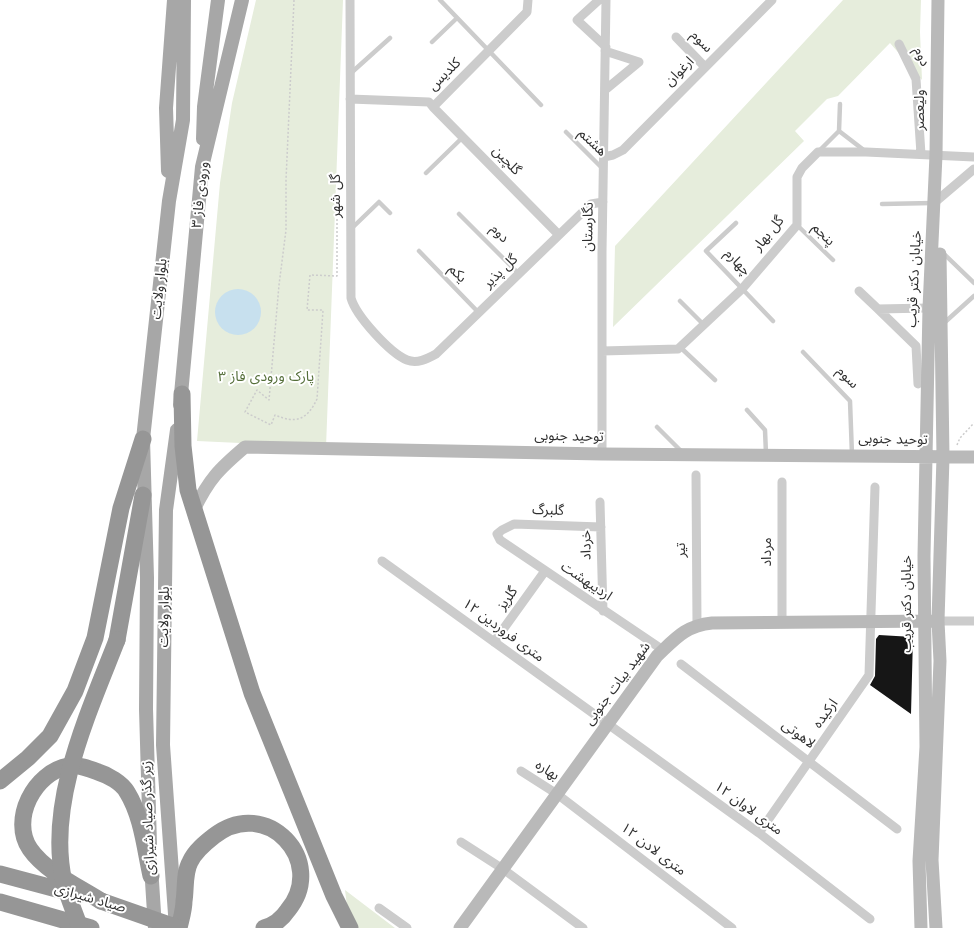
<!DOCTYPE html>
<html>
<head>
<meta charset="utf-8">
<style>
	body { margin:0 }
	canvas { display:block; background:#fff }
</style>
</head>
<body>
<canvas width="974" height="928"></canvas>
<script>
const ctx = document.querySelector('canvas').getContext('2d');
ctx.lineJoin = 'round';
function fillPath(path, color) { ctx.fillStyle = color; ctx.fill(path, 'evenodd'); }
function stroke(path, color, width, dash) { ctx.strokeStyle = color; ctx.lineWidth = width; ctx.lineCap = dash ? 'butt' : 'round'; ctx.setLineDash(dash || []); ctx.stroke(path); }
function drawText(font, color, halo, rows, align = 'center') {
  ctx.font = font + ' Jost,"Noto Sans Arabic",sans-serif'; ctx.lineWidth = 4; ctx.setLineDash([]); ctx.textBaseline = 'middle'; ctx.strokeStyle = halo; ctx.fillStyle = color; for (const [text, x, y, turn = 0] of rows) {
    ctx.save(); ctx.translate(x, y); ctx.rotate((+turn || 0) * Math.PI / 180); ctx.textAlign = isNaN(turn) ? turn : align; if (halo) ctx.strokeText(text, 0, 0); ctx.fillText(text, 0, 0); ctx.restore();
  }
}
fillPath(new Path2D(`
	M256,0h87l-17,447 -129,-6 23,-258 12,-80z
	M843,0h78l-1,32 2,48 -32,-37 -52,53 -11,3 -32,32 9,10 -191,186 2,-81z
	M345,890l50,38h-40l-7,-14z`), '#e6eddc');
fillPath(new Path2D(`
	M215 312a23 23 0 1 1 46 0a23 23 0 1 1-46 0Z`), '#c7e0ee');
fillPath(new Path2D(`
	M879,635l34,2 -2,77 -41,-29 5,-9 1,-37z`), '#161616');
stroke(new Path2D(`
	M294,0l-8,180v50l-7,55 -10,115 -12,-10 -12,22 26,13 4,-10c21,9 32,5 42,-16l6,-89h-16l3,-35 27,1v-68h4
	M957,445l3,-7 14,-15`), '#ccc', 1.5, [2, 2]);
stroke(new Path2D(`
	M440,0l101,105
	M432,42l25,-24
	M351,73l39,-35
	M840,104l-1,27 26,20
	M566,132l37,37
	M819,151l20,-20
	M426,173l37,-36
	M882,204l51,-1
	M459,214l60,60
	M736,223l-30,28 67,70
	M797,225l36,35
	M351,229l28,-27 11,11
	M419,251l60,62
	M942,252l32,31
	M680,301l24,24
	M944,323l30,-27
	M680,347l35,33
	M803,352l47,49 2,54
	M747,410l18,20 1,24
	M657,427l25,25`), '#ccc', 4.5);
stroke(new Path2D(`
	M350,0l1,298c5,18 39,55 56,62 10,4 20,-1 29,-6l155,-150 12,-2
	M599,0l-22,20 29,27
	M676,37l29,30
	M899,44l17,35 5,75
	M605,90l34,-28 -34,-11
	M350,99l79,3 4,5 89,-90 5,-5 1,-12
	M433,107l126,128
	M604,157l9,-2 10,-5 149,-150
	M934,203l40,-34
	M859,291l19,18 51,-1
	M878,309l38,37 2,38
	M602,351l76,-2 64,-60 55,-64v-48l5,-9 16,-16h48l108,5
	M602,454v-202l4,-252
	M696,475l1,150
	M782,482v140
	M600,502l3,109
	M601,527l-87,-3 -12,6 -5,4 3,6 163,110
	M382,561l377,272 111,86
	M938,621h36
	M494,642l51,-71
	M681,664l216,165
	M521,771l36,23 175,134
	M759,833l110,-158 6,-188
	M461,842l42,27 80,59
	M379,908l28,20`), '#ccc', 9);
stroke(new Path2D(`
	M194,510c15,-31 25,-41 51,-63l357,7 372,3
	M460,928l197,-272c19,-18 28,-30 55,-33l221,-2
	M921,928l-2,-67 7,-114 -2,-191 5,-248 7,-153 2,-155
	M936,928l-4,-68 8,-199 -2,-40 5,-164 -3,-203`), '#b9b9b9', 13);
stroke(new Path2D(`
	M203,139l1,-32 14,-107
	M168,171l-2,-63 8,-108
	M180,405l22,-238 40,-167
	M150,845l-4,-136 1,-131 -4,-139 26,-238 14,-81 1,-120
	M151,866l4,62
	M176,928l-13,-183 3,-235 11,-80`), '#a7a7a7', 14);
stroke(new Path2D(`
	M182,394l1,52 5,44 64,203 82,203 16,32
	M117,640l26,-145
	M0,781l28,-23 22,-22 25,-45 20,-53 26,-130 22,-69
	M0,874l79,21
	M101,901c-22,-14 -56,-30 -71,-52 -20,-29 4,-77 39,-83 8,-2 21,3 29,6 10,3 24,11 29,20 15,24 18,57 24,84
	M0,902l91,26
	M179,928c2,-9 5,-18 5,-27 2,-12 0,-28 6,-39 5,-11 15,-19 24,-26 52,-41 114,25 74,74 -6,9 -13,15 -24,18`), '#969696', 17);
stroke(new Path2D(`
	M101,901l77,27
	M80,928c-5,-15 -12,-30 -16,-46 -18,-79 25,-170 53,-242`), '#969696', 17);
drawText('14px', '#2f2f2f', '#fff', [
	["سوم",701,42,46],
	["دوم",921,57,64],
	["ارغوان",680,72,-45],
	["کلدیس",445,75,-45],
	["ولیعصر",921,110,-90],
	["هشتم",592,143,44],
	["گلچین",506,161,46],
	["ورودی فاز ۳",201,195,-84],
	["گل شهر",337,196,-90],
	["نگارستان",589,227,-89],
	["دوم",499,234,46],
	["گل بهار",769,234,-51],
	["پنجم",823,235,45],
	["چهارم",737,263,47],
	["گل پذیر",501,272,-44],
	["یکم",457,274,46],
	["خیابان دکتر قریب",915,279,-87],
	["بلوار ولایت",160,289,-84],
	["سوم",847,378,46],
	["توحید جنوبی",569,437,1],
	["توحید جنوبی",893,440,1],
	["گلبرگ",548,511,2],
	["خرداد",587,545,-91],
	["تیر",682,550,-90],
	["مرداد",768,552,-90],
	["اردیبهشت",586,582,34],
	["گلریز",508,599,-54],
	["خیابان دکتر قریب",908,604,-90],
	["بلوار ولایت",165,617,-89],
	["۱۲ متری فروردین",503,631,36],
	["شهید بیات جنوبی",618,684,-53],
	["ارکیده",826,714,-54],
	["لاهوتی",798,735,37],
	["بهاره",547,771,33],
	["۱۲ متری لاوان",748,809,36],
	["زیر گذر صیاد شیرازی",149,818,-92],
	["۱۲ متری لادن",653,850,37],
	["صیاد شیرازی",90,899,16]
]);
drawText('14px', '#546e39', '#fff', [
	["پارک ورودی فاز ۳",266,378]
]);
</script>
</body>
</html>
